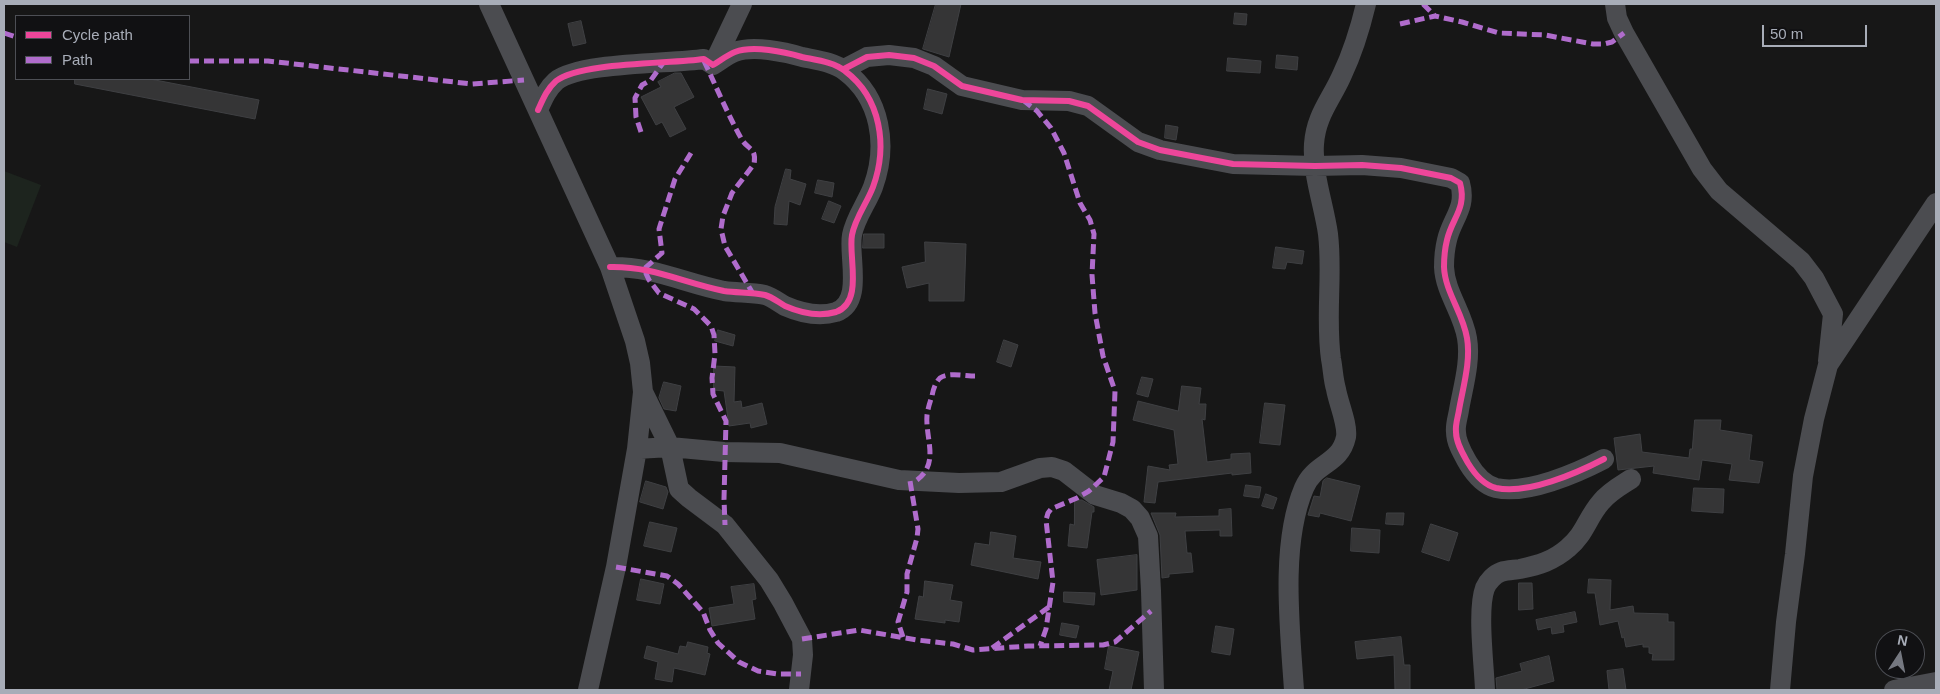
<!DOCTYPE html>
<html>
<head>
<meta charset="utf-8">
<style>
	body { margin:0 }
	#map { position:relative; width:1940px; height:694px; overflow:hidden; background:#171717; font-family:Arial,sans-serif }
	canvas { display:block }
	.frame { position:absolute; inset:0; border:5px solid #a8adb8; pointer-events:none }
	.legend { position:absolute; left:15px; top:15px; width:175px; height:65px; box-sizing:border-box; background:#111113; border:1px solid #4d4f55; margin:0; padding:6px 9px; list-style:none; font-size:15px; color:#a8adb8 }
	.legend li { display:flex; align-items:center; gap:10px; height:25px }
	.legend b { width:25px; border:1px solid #4d4f55 }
	.north { position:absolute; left:1875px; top:629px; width:50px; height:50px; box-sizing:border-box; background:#111113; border:1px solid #4d4f55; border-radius:50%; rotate:11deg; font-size:14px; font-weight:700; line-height:20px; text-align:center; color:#a8adb8 }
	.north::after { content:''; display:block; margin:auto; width:18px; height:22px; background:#757880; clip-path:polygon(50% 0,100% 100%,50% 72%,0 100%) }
	.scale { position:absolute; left:1762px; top:25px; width:105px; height:22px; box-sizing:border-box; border:2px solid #a8adb8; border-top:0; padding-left:6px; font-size:15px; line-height:18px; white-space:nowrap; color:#a8adb8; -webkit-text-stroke:4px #111113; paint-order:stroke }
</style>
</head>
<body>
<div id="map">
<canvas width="1940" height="694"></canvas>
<div class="frame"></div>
<ul class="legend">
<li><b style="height:6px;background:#ed469a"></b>Cycle path</li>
<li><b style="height:6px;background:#b06ccc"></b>Path</li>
</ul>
<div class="north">N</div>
<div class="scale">50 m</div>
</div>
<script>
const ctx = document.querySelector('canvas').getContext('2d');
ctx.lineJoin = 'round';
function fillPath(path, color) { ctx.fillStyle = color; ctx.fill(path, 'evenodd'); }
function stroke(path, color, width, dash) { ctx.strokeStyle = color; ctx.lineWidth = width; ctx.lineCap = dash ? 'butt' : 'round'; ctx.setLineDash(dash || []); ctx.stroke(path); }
fillPath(new Path2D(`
	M4,171l37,14 -24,62 -13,-5z`), '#1d241e');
const building = new Path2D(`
	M936,4h25l-12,53 -26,-8z
	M1235,13l12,1 -1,11 -12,-1z
	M581,21l5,22 -13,3 -5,-22z
	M1277,55l21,2 -1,13 -21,-2z
	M1228,58l33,3 -1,12 -33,-2z
	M675,73h6l13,24 -20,10 12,22 -16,8 -8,-15 -6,3 -15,-28 20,-10 -3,-5z
	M75,79h75l109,21 -4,19 -180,-35z
	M928,89l19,5 -5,20 -18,-5z
	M1166,125l12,2 -2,13 -11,-2z
	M786,169l5,1 -1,9 16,5 -6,21 -11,-4 -2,24 -13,-1 1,-17z
	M818,180l16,3 -2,14 -17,-4z
	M829,201l12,5 -7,17 -12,-4z
	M864,234h20v14h-21z
	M925,242l41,2 -2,57h-35v-18l-22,5 -5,-21 23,-5z
	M1276,247l28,4 -2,13 -15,-2 -2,7 -12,-1z
	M718,330l17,5 -2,11 -18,-5z
	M1004,340l14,5 -7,22 -14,-5z
	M714,366l21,1 -1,35 7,-1 1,7 20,-5 5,21 -16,4 -1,-5 -21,3 -5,-35 -10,-1z
	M1142,377l11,2 -5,18 -11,-3z
	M664,382l17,4 -5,25 -12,-2 -5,-11z
	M1182,386l19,2 -2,16h7l-1,16 -3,-1 5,43 24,-3v-5l19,-1 1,20 -19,2v-2l-74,9 -3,21 -11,-1 4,-36 22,4 -1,-5 9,-1 -4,-34 -41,-10 5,-19 40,10z
	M1265,403l20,2 -5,40 -20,-2z
	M1695,420h26l-1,10 32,5 -3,25 14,2 -4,21 -30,-3 3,-16 -30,-4 -3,20 -46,-7 1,-7 -36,4 -4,-32 26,-4 2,18 47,6 1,-9h2z
	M1327,478l33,8 -9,35 -31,-8 -1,4 -11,-2 6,-19 6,1 3,-16z
	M646,481l20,6 2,5 -5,17 -23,-7z
	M1246,485l15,2 -2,11 -15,-2z
	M1694,488l30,1 -1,24 -31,-2z
	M1266,494l11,4 -4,11 -11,-3z
	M1075,500h7l12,7v5h-2l-5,36 -19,-2 2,-22 4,1z
	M1231,509l1,27h-12v-6l-35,1 2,22h4l2,19 -24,2v3l-7,1 -2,-43 -9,-22h25l-1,4 44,-1v-6z
	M1387,513h17l-1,12 -17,-1z
	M650,522l27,6 -6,24 -27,-6z
	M1431,524l27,9 -9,28 -27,-9z
	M1352,528l28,2 -1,23 -28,-2z
	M991,532l25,4 -3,22 28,4 -3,17 -67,-14 4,-22 14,2z
	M1137,555v35l-36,5 -4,-35z
	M641,579l23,5 -4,20 -23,-4z
	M1589,579l22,1 -1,30 23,-4 1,7 34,1v8h6v38h-22l1,-6 -4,-1v-6h-6v-3l-17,3 -2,-10 -2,1 -4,-17 -18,4 -5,-32h-7z
	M925,581l28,4 -3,15 12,2 -3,20 -14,-2v3l-30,-4 4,-23 4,1z
	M1519,583h13l1,26 -14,1z
	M754,584l2,15 -4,1 3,19 -43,7 -3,-18 25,-4 -3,-17z
	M1064,592l31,1 -1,12 -30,-3z
	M1575,612l2,10 -14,3 1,7 -12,2 -1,-7 -13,3 -2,-10z
	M1062,623l17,3 -3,12 -16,-3z
	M1216,626l18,3 -4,26 -18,-3z
	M1401,637l3,28h6v25h-15l-1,-35 -37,4 -2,-17z
	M688,642l20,5 -1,6 3,1 -5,21 -31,-7 -2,14 -17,-3 3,-17 -14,-4 3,-12 31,8 2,-8 6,1z
	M1109,646l30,6 -8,38h-22l4,-19 -8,-2z
	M1549,656l5,25 -33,9h-24l-1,-12 26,-7 -2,-7z
	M1623,669l3,21h-17l-2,-19z`);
fillPath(building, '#353536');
stroke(building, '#3f4043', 1);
stroke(new Path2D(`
	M489,4l121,263 25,74 5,22 3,29 -6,57 -21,118 -28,123
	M1615,4l2,14 7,15 78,136 17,22 82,70 13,17 19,36 -5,47
	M713,65l29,-61
	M844,69l23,-12 22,-2 25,3 20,8 28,20 60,14 47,1 19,5 50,36 22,8 73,14 82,2 47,-1 39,3 50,10 9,5c7,25 -8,35 -13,57 -2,8 -3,19 -3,27 1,25 19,46 23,71 4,23 -4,49 -8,72 -1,7 -4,15 -3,22 0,11 7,22 12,31 6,10 16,22 28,25 31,7 81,-15 108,-29
	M538,110c5,-11 9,-21 18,-29 24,-19 113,-17 148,-22l9,6c7,-4 14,-10 22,-13 18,-7 50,0 67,5 14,3 32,5 43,14 36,27 43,75 28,116 -6,16 -18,31 -21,48 -4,21 12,67 -16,77 -17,5 -35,1 -51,-6 -7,-4 -13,-9 -20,-11 -14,-3 -27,-2 -41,-4 -40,-8 -72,-25 -114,-24
	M643,392l27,55 9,42 10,9 36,27 44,55 14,23 19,36 1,16 -4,35
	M637,449l33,-2 54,5 56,1 119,27 60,3 42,-1 39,-14 12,-1 12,4 31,24 26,8 11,6 8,9 8,18 3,55 3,99
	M1294,690c-4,-61 -14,-146 10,-202 11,-26 36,-23 42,-51 2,-13 -8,-35 -10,-48 -3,-10 -3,-20 -5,-30 -6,-42 2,-84 -3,-125 -4,-29 -16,-60 -14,-90 2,-29 17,-44 28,-69 11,-23 18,-46 24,-71
	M1485,690c-1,-26 -8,-81 0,-102 3,-7 10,-14 16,-16 6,-2 13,-2 19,-3 19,-4 33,-8 48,-21 17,-14 19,-30 33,-46 8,-10 19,-16 30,-23
	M1780,690l6,-68 9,-68 8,-78 11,-57 14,-54 108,-162
	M1894,690l42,-8`), '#4b4c50', 20);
stroke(new Path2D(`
	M1423,4l12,12
	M1400,24l35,-8 27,6 37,11 46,2 48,9h11l8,-2 12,-9
	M4,33l12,4
	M189,61h79l204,23 52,-4
	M704,61c12,25 23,52 37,77 6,12 16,9 13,26l-22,29 -9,23 -2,13 4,17 27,46
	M1023,100l14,11 14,17 13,25 16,50 10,17 4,14 -2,41 3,38 8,43 12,35 -2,51 -9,35 -15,14 -12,7 -26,11 -3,4 -2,7 7,62 -7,47 -6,17
	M641,132l-5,-15 -1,-19 7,-13 9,-5 12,-17
	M691,153l-16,26 -16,50 3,24 -18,16 5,11 10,13 35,16 17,17 3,9 1,19 -3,24 1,16 13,27 -2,78 1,26
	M917,480c23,-17 8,-42 10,-65 1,-7 3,-13 5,-19 1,-6 3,-13 8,-18 8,-6 25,-2 35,-2
	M616,567l51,9 11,8 25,28 7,18 8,13 21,19 19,9 20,3h23
	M903,637l-5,-15 9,-30v-18l10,-36 1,-9 -8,-48
	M802,639l57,-9 58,10 36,4 20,6 55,-4 75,-1 12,-3 36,-31
	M992,648l57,-41`), '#b06ccc', 5, [10, 5]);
stroke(new Path2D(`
	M844,69l23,-12 22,-2 25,3 20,8 28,20 60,14 47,1 19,5 50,36 22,8 73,14 82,2 47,-1 39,3 50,10 9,5c7,25 -8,35 -13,57 -2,8 -3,19 -3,27 1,25 19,46 23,71 4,23 -4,49 -8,72 -1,7 -4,15 -3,22 0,11 7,22 12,31 6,10 16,22 28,25 31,7 81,-15 108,-29
	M538,110c5,-11 9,-21 18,-29 24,-19 113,-17 148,-22l9,6c7,-4 14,-10 22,-13 18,-7 50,0 67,5 14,3 32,5 43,14 36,27 43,75 28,116 -6,16 -18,31 -21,48 -4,21 12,67 -16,77 -17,5 -35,1 -51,-6 -7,-4 -13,-9 -20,-11 -14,-3 -27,-2 -41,-4 -40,-8 -72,-25 -114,-24`), '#ed469a', 6);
</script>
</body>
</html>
